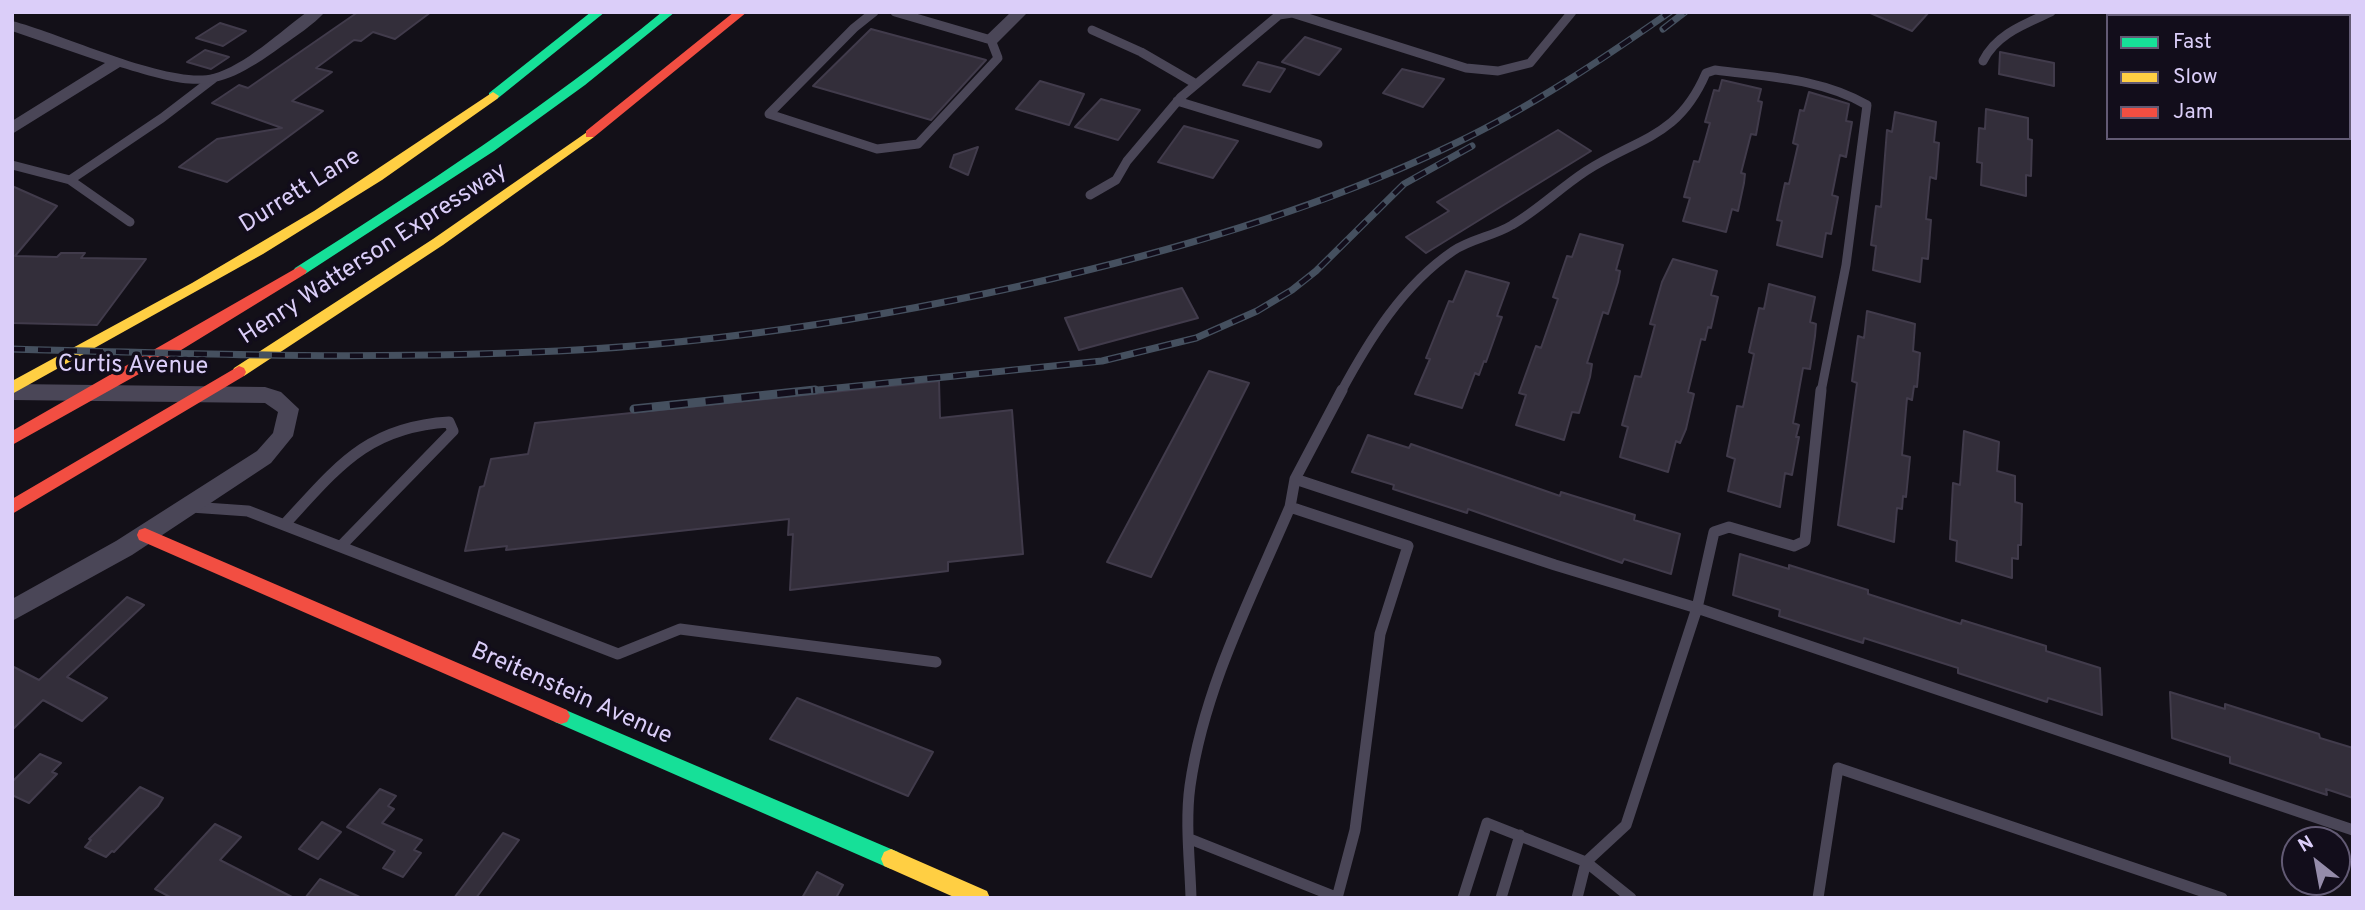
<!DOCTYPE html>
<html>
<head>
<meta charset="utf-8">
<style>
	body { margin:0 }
	#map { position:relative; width:2365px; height:910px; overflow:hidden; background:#131018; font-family:Overpass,sans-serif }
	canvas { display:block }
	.frame { position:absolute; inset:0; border:14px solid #dbcef9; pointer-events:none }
	.legend { position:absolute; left:2106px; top:14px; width:245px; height:126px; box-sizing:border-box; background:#120d1b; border:2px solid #625a74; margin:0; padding:9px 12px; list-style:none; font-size:21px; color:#dbcef9 }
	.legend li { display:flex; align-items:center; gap:14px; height:35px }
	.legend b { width:35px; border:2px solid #625a74 }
	.north { position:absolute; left:2281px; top:826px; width:70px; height:70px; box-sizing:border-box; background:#120d1b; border:2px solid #625a74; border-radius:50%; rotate:329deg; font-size:19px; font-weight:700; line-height:28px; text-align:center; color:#dbcef9 }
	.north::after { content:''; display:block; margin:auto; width:24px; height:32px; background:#958caa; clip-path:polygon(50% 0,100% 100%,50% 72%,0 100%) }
</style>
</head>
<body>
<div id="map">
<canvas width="2365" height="910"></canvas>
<div class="frame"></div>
<ul class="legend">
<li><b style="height:9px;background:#16e098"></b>Fast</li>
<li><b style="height:9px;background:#ffcf43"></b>Slow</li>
<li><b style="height:9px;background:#f24e42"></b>Jam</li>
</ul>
<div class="north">N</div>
</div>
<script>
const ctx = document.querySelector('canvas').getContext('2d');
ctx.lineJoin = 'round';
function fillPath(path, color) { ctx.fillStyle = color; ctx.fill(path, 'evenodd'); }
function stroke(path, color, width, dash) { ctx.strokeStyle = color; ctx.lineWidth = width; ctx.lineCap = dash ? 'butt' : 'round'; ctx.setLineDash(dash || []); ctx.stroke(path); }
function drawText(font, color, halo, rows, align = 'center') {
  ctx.font = font + ' Overpass,sans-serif'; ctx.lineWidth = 7; ctx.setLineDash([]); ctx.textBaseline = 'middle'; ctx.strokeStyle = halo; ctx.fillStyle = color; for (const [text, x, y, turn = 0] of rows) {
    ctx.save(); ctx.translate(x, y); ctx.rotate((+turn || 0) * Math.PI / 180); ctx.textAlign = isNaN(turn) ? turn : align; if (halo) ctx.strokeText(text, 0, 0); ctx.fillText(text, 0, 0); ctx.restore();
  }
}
const building = new Path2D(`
	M358,12h73l-36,27 -22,-7 -12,9 -7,-1 -38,28 16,4 -40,29 31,10 -96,71 -48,-15 38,-28 65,-11 -70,-25 27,-18 9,3z
	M1868,12h61l-17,19z
	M220,23l26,8 -23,15 -27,-8z
	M871,29l115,31 -55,60 -118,-34z
	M1305,37l36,12 -22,26 -37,-13z
	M205,50l24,7 -18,12 -24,-7z
	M2000,52l54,11v23l-55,-12z
	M1258,62l27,7 -15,23 -27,-7z
	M1402,69l42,10 -21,28 -40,-14z
	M1722,80l39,9 -3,12 4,1 -6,33 -5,-1 -10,39 4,1 -1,9 -6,28 -6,-2 -6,23 -43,-11 7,-23 -6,-1 10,-36 5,1 11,-39 -5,-1 9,-32 5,1z
	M1040,81l44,13 -15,31 -53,-16z
	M1809,92l40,12 -3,17 6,1 -6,35 -6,-2 -8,40 6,2 -7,37 -5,-1 -4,24 -45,-12 5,-24 -5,-1 8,-37 4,1 9,-39 -5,-2 7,-33 4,1z
	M1101,99l39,11 -22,30 -43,-13z
	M1986,109l42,9v21l4,1 -1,36 -5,-1v21l-45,-11 1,-22 -5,-1 2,-34 6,1z
	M1895,112l41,10 -2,20 5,1 -3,36 -6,-2 -4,42 5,1 -3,39 -6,-1 -2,24 -47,-12 3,-24 -5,-1 5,-39 5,1 6,-77 5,2z
	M1184,126l54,15 -25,37 -55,-16z
	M1558,130l33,21 -165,102 -20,-16 43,-26 -12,-9z
	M978,147l-10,28 -18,-8 4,-12z
	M12,186l45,20 -42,50 42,1 4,-4h24l-4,5 65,1 -49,66 -85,-2z
	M1580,234l43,11 -7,25 4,1 -2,11 -10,32 -5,-2 -16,51 5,1 -2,13 -11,36 -7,-1 -8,28 -48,-15 10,-30 -7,-2 17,-47 5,2 17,-49 -5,-2 14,-41 5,1z
	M1673,259l44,12 -6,24 7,2 -7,31 -3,-1 -3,13 -4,-1 -13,53 6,2 -8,35 -6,14 -4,-2 -8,31 -48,-15 8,-30 -6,-2 13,-49 6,1 14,-52 -5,-1 12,-42z
	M1466,271l43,12 -12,33 5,1 -16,45 -2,-1 -5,14 -4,-2 -13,35 -47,-14 15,-35 -4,-1 23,-57 4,1z
	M1769,284l46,13 -5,25 6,2 -1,12 -5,33 -7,-1 -10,55 6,2 -3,12h3l-7,38 -7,-2 -5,34 -52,-16 7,-32 -8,-3 10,-50 6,1 11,-53 -5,-2 10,-44 5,1z
	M1182,288l16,30 -119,32 -14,-32z
	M1867,311l48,13 -2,27 7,2 -3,34 -3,-1 -2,14 -5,-2 -5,57 8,2 -4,40 -3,-1 -1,13 -5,-1 -3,34 -56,-17 19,-142 -5,-2 6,-45 6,2z
	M1209,371l40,12 -98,194 -44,-15z
	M939,381l1,37 72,-8 11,144 -75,8v9l-158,19 3,-56 -5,1 1,-16 -283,31 1,-4 -42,5 15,-64 4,-1 7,-27 37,-5 7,-31z
	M1964,431l35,11 -2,29 18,5v26l7,2 -1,41h-3v14l-6,-1v20l-56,-17 1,-20 -7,-2 3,-56 7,2z
	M1368,435l41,13 2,-4 149,52 1,-4 74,23 -1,5 46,14 -9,40 -47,-15 -2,4 -154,-54 -1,4 -74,-24 1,-4 -42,-13z
	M1740,554l49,15v-4l79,25v4l93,30 1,-4 84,26v5l54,17 2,47 -54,-17 -1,4 -89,-29v-5l-94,-30 -1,5 -84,-27 1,-6 -47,-15z
	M127,597l17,8 -77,72 40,21 -25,23 -39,-21 -31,30v-64l27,14z
	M2170,692l55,17v-5l94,30 1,4 33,10v50l-27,-9 1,6 -97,-32v-6l-58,-19z
	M797,698l136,54 -25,44 -138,-57z
	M40,754l21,9 -9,9 5,2 -28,29 -17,-8v-13z
	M140,787l23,11 -5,8 -44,46 -2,-1 -6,6 -21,-10 6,-7 -2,-1z
	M380,789l16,7 -8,10 6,3 -12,14 40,17 -8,10 7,3 -18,24 -20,-9 12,-17 -48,-24z
	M322,822l19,10 -23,27 -19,-10z
	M215,824l26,13 -21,23 74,38h-122l-17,-9z
	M503,833l16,7 -43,58h-22z
	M817,872l26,13 -7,13h-34z
	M320,879l42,19h-57z`);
fillPath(building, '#332e3a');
stroke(building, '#413b4b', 2);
stroke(new Path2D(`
	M874,12l-20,16 -85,86 108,35 41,-5 80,-86 -7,-18 -96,-28
	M1092,30l49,22 55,32
	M1983,61c13,-27 42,-37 68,-49
	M1177,101l141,43
	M12,165l58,15 60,42
	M70,180l92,-62 51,-39
	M1090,195l26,-15 11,-19 54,-64 98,-82 13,-2 174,55 32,3 32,-8 42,-51
	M1341,392c28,-52 62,-107 112,-141 18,-12 41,-15 59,-26 26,-15 48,-37 74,-54 53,-34 92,-33 120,-98l9,-3c52,7 106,8 152,35l-21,160 -25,127`), '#4a4657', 9);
stroke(new Path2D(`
	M1342,390l-47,89 260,86 142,43
	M191,507l57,4 370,143 62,-25 256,33
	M1290,507l5,-28
	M284,525c53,-57 82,-98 165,-103l4,9 -112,115
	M1697,608l656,222
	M1697,608l17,-76 15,-5 65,19 11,-5 16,-151
	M1190,839l146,58
	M1191,898c-1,-36 -6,-76 -1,-112 14,-98 61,-188 100,-279l118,39 -28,88 -25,196 -18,68
	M1463,898l24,-75 99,39 -9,36
	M1501,898l19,-63
	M1631,898l-45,-36 40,-37 71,-217
	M1818,898l20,-130 384,130`), '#4a4657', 11);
fillPath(new Path2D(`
	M307,12h18c-12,13 -29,24 -43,34 -67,49 -85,44 -162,21l-108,67v-13l93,-58 -93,-32v-10c48,12 157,64 201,53 31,-8 68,-43 94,-62z
	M1011,12h17l-31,31h-12l-2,-3 2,-3z
	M12,384l253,3 16,5 18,17 -6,27 -22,27 -139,92 -120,66v-22l104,-58 141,-90 16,-18 5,-21 -13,-9 -253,-3z`), '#4a4657');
fillPath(new Path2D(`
	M591,12h14l-108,87h-8v-6z
	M662,12h13l-90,73 -91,66 -189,123h-10l-2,-3 2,-3c126,-80 251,-161 367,-256z
	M561,708l337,144 3,7 -3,7 -7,3 -7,-3 -329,-144 -3,-6 3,-6z`), '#16e098');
fillPath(new Path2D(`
	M493,92l6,4 -2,3 -115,81 -119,74 -251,140v-13l180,-98 122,-72z
	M590,130l4,1v6l-151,108 -199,131h-10l-2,-4 2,-4 199,-129z
	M891,849l96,42 3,7h-34l-72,-32 -3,-7 3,-7z`), '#ffcf43');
fillPath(new Path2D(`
	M734,12h13l-153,125h-8v-6z
	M300,266l7,5 -2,3 -132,81 -161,90v-14z
	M239,366l5,2 2,4 -2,4 -232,138v-15z
	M145,528l422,182 3,6 -3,6 -6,2 -6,-2 -416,-182 -2,-5 2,-5z`), '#f24e42');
const railFar1 = new Path2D(`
	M1663,29l22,-17
	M12,349c182,5 364,11 546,2 178,-9 356,-38 530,-81 126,-31 251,-70 368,-127 75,-36 145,-83 214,-131
	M798,392l304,-31 94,-23 61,-27 35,-21 24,-19 88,-87 68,-38`);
const rail = new Path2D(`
	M634,409l181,-19`);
stroke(railFar1, '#45505f', 7);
stroke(rail, '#45505f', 9);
stroke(railFar1, '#120d1b', 4.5, [13]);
stroke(rail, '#120d1b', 6, [18]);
drawText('24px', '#dbcef9', '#120d1b', [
	["Durrett Lane",301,192,-32],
	["Henry Watterson Expressway",374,255,-33],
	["Curtis Avenue",133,367,1],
	["Breitenstein Avenue",571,695,24]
]);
</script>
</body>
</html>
